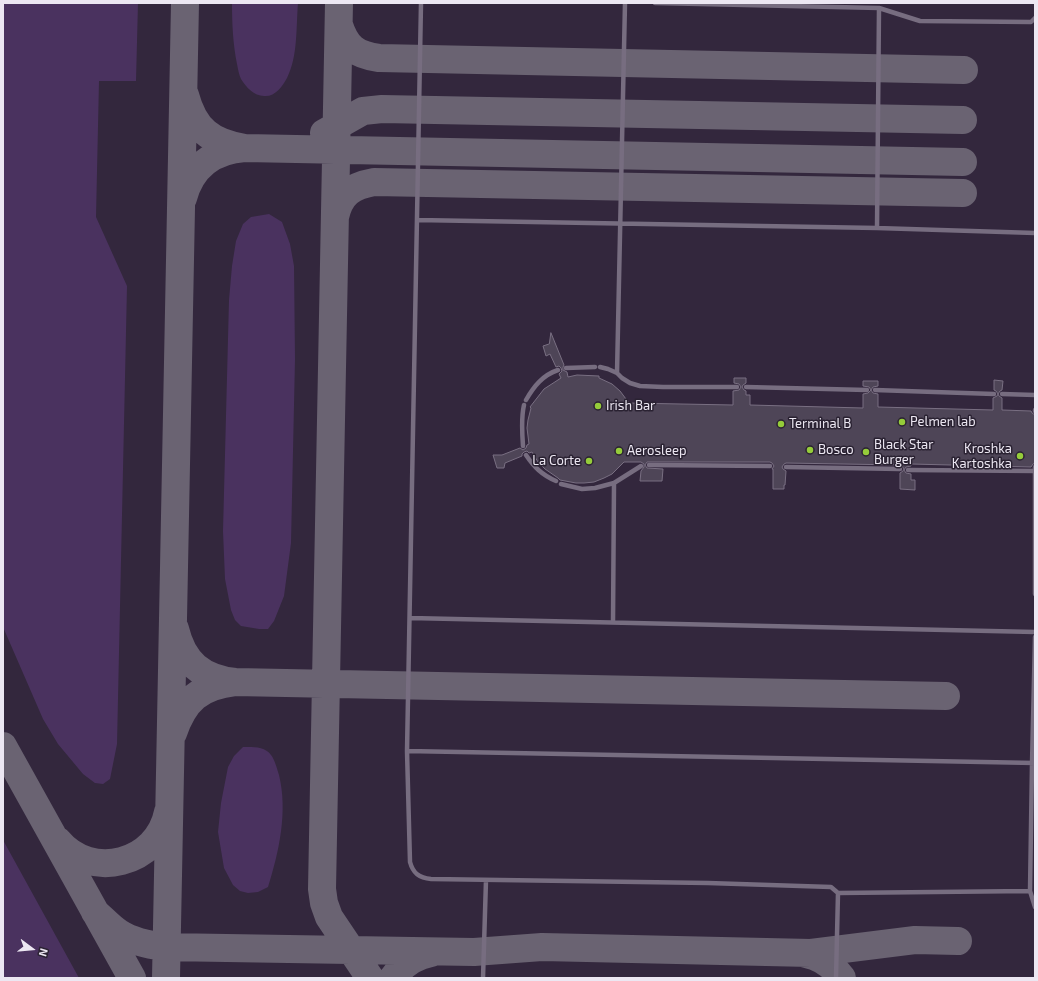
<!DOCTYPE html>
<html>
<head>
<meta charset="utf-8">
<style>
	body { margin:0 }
	#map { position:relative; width:1038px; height:981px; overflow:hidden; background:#2a2232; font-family:"Exo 2",sans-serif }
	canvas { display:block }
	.frame { position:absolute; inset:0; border:4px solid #ece7f2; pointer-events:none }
	.north { position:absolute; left:12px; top:929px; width:40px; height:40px; -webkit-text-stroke:3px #2a2232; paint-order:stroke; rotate:106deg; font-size:11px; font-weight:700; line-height:16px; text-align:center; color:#ece7f2 }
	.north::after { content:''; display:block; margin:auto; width:14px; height:18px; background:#ece7f2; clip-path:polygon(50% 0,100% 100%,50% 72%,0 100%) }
</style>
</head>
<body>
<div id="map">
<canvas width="1038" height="981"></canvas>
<div class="frame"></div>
<div class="north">N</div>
</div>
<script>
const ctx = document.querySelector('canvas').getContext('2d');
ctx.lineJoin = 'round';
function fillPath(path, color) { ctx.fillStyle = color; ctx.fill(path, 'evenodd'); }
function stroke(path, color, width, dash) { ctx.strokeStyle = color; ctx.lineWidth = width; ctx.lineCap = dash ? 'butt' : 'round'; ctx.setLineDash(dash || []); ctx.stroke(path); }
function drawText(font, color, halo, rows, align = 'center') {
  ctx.font = font + ' "Exo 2",sans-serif'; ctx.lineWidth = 3; ctx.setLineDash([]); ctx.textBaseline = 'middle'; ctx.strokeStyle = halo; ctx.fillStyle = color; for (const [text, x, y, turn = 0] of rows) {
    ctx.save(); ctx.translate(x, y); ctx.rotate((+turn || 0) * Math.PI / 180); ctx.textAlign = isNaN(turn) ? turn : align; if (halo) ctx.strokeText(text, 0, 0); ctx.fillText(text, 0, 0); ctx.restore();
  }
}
fillPath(new Path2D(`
	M3,3h1032v975h-1032z`), '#33273d');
fillPath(new Path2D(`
	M3,3h135l-2,78h-37l-3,136 31,69 -10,458 -7,35 -7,5 -8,-1 -12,-9 -25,-30 -15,-25 -40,-92z
	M232,3h66c-2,25 0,53 -11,75 -5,9 -12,19 -23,18 -10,0 -18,-9 -23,-17 -2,-4 -3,-10 -4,-15 -4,-20 -5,-40 -5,-61z
	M269,214l13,8 8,22 4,22 1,93 -4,184 -7,53 -10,25 -6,8h-9l-18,-3 -6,-6 -4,-10 -6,-31 -2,-48 6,-231 3,-34 4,-25 7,-17 8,-7z
	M243,747c9,0 22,-1 28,8 4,5 6,14 8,20 9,37 0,77 -11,112l-10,5 -10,1 -8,-2 -7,-6 -9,-17 -6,-36 3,-29 7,-36 6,-11z
	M3,840l76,138h-76z`), '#4a325f');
stroke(new Path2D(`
	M339,3l-17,886 2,14 5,14 41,61
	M339,25c7,22 17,30 40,33l585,12
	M185,95c9,34 26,48 60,53
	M324,133l39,-22 19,-2 581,11
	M183,198c8,-31 31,-48 62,-50l718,14
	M335,217c5,-23 17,-31 39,-35l589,11
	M175,629c8,34 27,49 60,53l711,14
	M173,733c11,-33 27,-47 62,-51
	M3,746l129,232
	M58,841c33,40 100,23 110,-29
	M95,912c8,7 15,15 24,21 14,9 30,12 46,14l309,5 68,-5 269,6 104,-13 43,1
	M806,954c16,3 27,12 36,24
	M166,978l19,-975
	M393,978c9,-13 22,-22 38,-25`), '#6a6372', 28);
const building = new Path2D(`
	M551,333l13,32 -1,2v3l4,2 1,5 9,-2 22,1v2l13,6 8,7 9,12 104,2v-14l6,-1 2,-3 -2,-3 -5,-1v-5h12v5l-3,2 -1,2 2,3 2,1v4h4v10l113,3v-14l5,-1 3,-3 -2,-3 -6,-1v-5h15v5l-5,1 -2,3 2,3 5,1v13l115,3v-12l4,-2 1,-2 -2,-3 -2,-1v-10l9,1 -1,9 -2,1 -2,3 1,2 3,2v12l29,1 1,2 3,2v48l-2,1 -2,3 -120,-3v2l-5,1 -2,3 2,3 5,1v6h4v10l-15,-1v-16l3,-2 1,-2 -2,-3 -2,-1 -114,-2 -2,1 -2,3 1,2 3,2 -1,14h-1v4h-11v-20h-1l2,-3 -2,-3 -2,-1h-123l-2,3 2,3 16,1 -1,12h-22l1,-10 3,-4v-3l-3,-2h-17l-12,12 -8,4 -10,4 -10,1h-8l-16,-3 -2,-2 -13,-9 -7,-7 -6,-10 -3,1 -2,-2 -3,1 -2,2v2l-17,7 -1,5h-7l-4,-13h9l18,-7 3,2 3,-2 1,-3 2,-1 -2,-16 1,-8 3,-12 -1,-1 14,-18 17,-11 -2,-4 3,-3 -1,-3 -2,-2 -3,1 -6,-13 -4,2 -3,-10 6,-2z`);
fillPath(building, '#4e4557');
stroke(building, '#796f82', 1);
stroke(new Path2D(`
	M421,3l-14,748 3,111c3,11 9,16 21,17l277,4 123,4 7,6 192,-2 2,-127 3,-127
	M655,3l224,5 41,13 111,1 4,-4
	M417,220l460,8 158,5
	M877,228l2,-220
	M600,367l8,2 9,4 5,5 8,5 10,3 23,1h74
	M566,368l29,-1
	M617,373l8,-370
	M746,387l121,3
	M875,390l119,4
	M1002,394l33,1
	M526,400c8,-14 17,-25 32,-30
	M1035,411v-1
	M523,446c-1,-13 -2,-28 1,-41
	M526,455c8,12 16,20 30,26
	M649,465l121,1
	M786,467l114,2
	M1035,467v127
	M908,470l127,1
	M561,484l21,5 13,-1 19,-5 27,-17
	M410,618l625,14
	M613,622l1,-139
	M407,751l628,12
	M1030,891l5,16
	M483,978l3,-98
	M836,978l2,-85`), '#776d80', 4.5);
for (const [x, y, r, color] of [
	[598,406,4,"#95cc3a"],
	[902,422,4,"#95cc3a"],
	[781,424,4,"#95cc3a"],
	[810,450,4,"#95cc3a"],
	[619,451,4,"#95cc3a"],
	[866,452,4,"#95cc3a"],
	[1020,456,4,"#95cc3a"],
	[589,461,4,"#95cc3a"]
]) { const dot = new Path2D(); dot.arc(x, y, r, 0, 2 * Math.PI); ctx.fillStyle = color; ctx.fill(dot); stroke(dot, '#2a2232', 1.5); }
drawText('13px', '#ece7f2', '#2a2232', [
	["Irish Bar",606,406],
	["Pelmen lab",910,422],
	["Terminal B",789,424],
	["Black Star",874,445],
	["Burger",874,460],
	["Kroshka",1012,449,"right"],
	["Kartoshka",1012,464,"right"],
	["Bosco",818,450],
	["Aerosleep",627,451],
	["La Corte",581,461,"right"]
], 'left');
</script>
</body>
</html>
